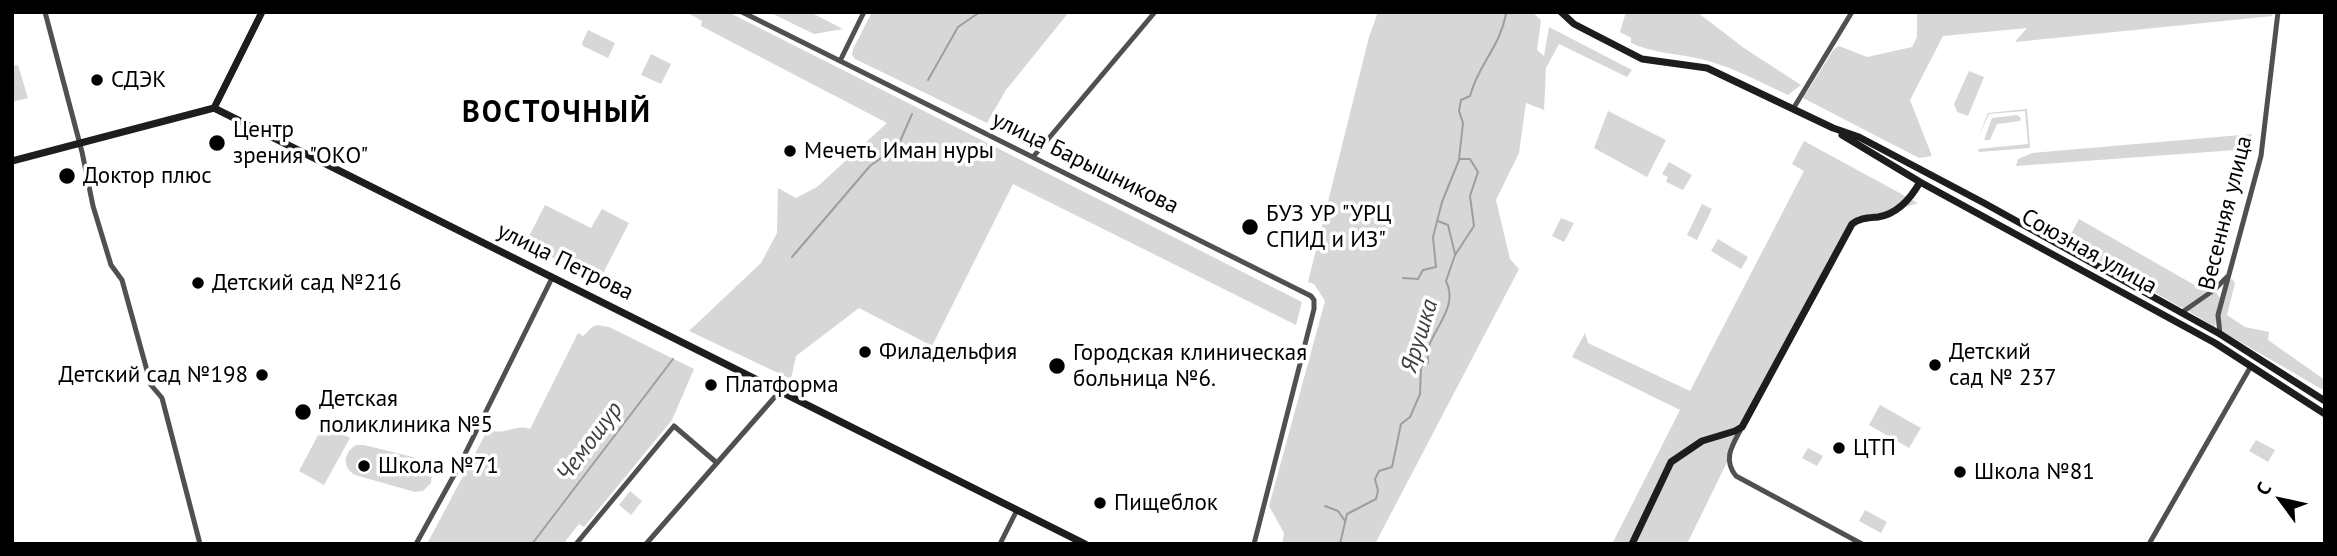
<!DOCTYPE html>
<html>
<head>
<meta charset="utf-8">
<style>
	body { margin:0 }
	#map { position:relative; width:2337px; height:556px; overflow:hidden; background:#fff; font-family:"PT Sans",sans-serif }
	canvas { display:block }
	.frame { position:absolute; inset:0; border:14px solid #000; pointer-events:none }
	.north { position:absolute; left:2246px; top:465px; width:70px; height:70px; -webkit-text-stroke:5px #fff; paint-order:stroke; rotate:303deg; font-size:19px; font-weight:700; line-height:28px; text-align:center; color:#000 }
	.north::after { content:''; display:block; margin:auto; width:24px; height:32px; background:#000; clip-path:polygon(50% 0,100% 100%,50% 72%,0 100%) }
</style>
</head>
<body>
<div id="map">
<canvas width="2337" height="556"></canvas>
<div class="frame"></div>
<div class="north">С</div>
</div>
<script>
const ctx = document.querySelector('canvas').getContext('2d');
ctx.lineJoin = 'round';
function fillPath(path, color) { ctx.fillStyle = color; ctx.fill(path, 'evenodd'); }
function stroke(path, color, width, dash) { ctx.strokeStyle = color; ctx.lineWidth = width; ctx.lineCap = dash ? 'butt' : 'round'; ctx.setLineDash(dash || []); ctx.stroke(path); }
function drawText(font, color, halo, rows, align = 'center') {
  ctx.font = font + ' "PT Sans",sans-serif'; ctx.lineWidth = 7; ctx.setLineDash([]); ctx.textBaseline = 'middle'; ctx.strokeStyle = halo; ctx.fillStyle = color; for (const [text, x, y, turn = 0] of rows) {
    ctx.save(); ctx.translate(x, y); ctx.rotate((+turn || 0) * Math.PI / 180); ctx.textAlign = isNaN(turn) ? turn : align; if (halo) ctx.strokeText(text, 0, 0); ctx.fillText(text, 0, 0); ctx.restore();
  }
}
fillPath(new Path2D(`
	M686,12h42l574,290 -6,23 -283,-141 -81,162 -73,-38 -63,48 -5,23 -102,-48 72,-68 16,-30 1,-45 18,10 21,-11 70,-64 -186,-97 1,-5z
	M769,12h41l33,17 -29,5z
	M872,12h197l-63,78 -19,33 -132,-64 -3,-4 1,-6z
	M1378,12h154l9,8 -4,30 7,6 5,-29 83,43 -5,7 -68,-33 -13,24 -2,42 -18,-7 -7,50 -23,47 14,59 9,10 -144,275h-93l2,-11 -15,-27 56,-205 -11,-17 -6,-2 61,-245z
	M1626,12h71l47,36 57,37 -13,10c-30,-14 -59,-30 -92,-37 -23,-5 -43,-5 -65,-15v-5l-11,-6z
	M1917,12h353l3,4 -258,26 12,-14 -84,8 -33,64 22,56 -13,2 -116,-60 31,-49 5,-3 28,11 45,-10 5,-10z
	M588,30l27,13 -7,15 -25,-12 -1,-3z
	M651,54l20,10 -10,20 -20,-9z
	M18,65l10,33 -16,4v-36z
	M1969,71l15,6 -16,39 -11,-4 -3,-8z
	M2027,109l3,39 -51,4 -1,-3 50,-5 -3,-33 -36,3 -11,24 10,-25z
	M1608,111l58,29 -19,37 -53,-29z
	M2017,115l4,3 -1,3 -23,3 -7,16h-6l8,-22z
	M2252,134l-2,15 -234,17 2,-7 14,-6z
	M1804,141l114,62 -64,21 -122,228 -45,92h-75l68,-134 -108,-53 13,-24 3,10 102,48 114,-220 -12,-7z
	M1669,162l23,13 -9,15 -17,-8 2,-5 -6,-3z
	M1702,204l10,5 -15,31 -10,-5z
	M545,205l46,23 11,-19 27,14 -30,58 -74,-37z
	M1561,218l13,5 -10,19 -12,-6z
	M2079,219l119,68 5,-2 6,5 -25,18 -4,-1 -116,-67 7,-6z
	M1718,239l30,18 -7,12 -30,-18z
	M2232,279l3,4 -8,32 18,12 24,5 -1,8 57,40v11l-102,-59 -4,-12 11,-40z
	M2216,292l4,6 -5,29 -27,-16z
	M597,325l12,2 85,42 -22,51 -88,107 -5,-3 -16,20h-136l61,-115c15,8 28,-6 42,0l48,-96 5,3 9,-9z
	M1880,405l41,23 -12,20 -40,-23z
	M324,424l26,14 -26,47 -25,-14z
	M2256,440l19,10 -7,12 -19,-11z
	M356,445h8l57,14 11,10 -1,14 -8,8 -8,1 -60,-17c-13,-8 -12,-22 1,-30z
	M1808,448l15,8 -6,10 -15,-8z
	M630,491l12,10 -11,14 -12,-10z
	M1865,510l22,12 -6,11 -22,-12z`), '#d7d7d7');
stroke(new Path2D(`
	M928,80l30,-53 22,-15
	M1438,221l10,4 7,29
	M792,257l78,-91 28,-20 14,-32
	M1403,278l15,1 5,-9 13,-3 -3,-30 9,-35 17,-42
	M1325,506l13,5 7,10
	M532,544l141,-185
	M1340,544l7,-30 29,-15 2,-8 -3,-12 4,-8 13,-4 9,-43 9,-7 10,-23 1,-27 7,-4c0,-5 -1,-12 1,-17 8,-22 29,-41 17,-65l9,-26 19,-29 -4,-30 8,-24 -8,-13h-11l4,-36 -4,-12 2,-11 9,-4c8,-31 30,-49 36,-82`), '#9e9e9e', 2);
stroke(new Path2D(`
	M45,12l37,140 11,54 18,59 11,15 29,105 11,13 38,146
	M742,12l569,284 3,4v9l-60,235
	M840,61l24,-49
	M1793,109l59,-97
	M1033,157l122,-145
	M2181,313l33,-23 13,-13
	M2220,334l-2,-19 43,-159 17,-144
	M1742,427c-9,17 -20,32 -6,49l126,68
	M416,544l42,-76 94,-190
	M576,544l98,-118 43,37
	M646,544l134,-153
	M1000,544l17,-34
	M2149,544l102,-178`), '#505050', 5);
stroke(new Path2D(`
	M1561,12l13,12 68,35 65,9 126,60 26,9 125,66 236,131 105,67
	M214,108l48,-96
	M1842,135l78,47 295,161 110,71
	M12,161l202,-53 871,436
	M1632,544l39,-82 31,-21 33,-10 7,-4 110,-203c8,-6 16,-6 26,-7 20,-3 33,-19 42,-35`), '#1d1d1d', 7);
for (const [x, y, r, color] of [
	[97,80,7,"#000"],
	[217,143,9,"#000"],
	[790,151,7,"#000"],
	[67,176,9,"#000"],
	[1250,227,9,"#000"],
	[198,283,7,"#000"],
	[865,352,7,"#000"],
	[1935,365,7,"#000"],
	[1057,366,9,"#000"],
	[262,375,7,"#000"],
	[711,385,7,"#000"],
	[303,412,9,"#000"],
	[1839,448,7,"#000"],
	[364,466,7,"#000"],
	[1960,472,7,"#000"],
	[1100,503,7,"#000"]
]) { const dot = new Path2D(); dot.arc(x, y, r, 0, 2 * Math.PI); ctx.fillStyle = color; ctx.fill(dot); stroke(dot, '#fff', 2.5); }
drawText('23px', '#000', '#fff', [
	["СДЭК",111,80],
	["Центр",233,130],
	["зрения \"ОКО\"",233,156],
	["Мечеть Иман нуры",804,151],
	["Доктор плюс",83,176],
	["БУЗ УР \"УРЦ",1266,214],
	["СПИД и ИЗ\"",1266,240],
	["Детский сад №216",212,283],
	["Филадельфия",879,352],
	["Детский",1949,352],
	["сад № 237",1949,378],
	["Городская клиническая",1073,353],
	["больница №6.",1073,379],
	["Детский сад №198",248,375,"right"],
	["Платформа",725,385],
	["Детская",319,399],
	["поликлиника №5",319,425],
	["ЦТП",1853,448],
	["Школа №71",378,466],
	["Школа №81",1974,472],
	["Пищеблок",1114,503]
], 'left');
drawText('23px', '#000', '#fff', [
	["улица Барышникова",1085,163,26],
	["Весенняя улица",2226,213,-76],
	["Союзная улица",2089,252,29],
	["улица Петрова",565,262,26]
]);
drawText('italic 24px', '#3f3f3f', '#fff', [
	["Ярушка",1420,336,-73],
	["Чемошур",590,442,-53]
]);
ctx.letterSpacing = '2px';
drawText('bold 30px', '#000', '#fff', [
	["ВОСТОЧНЫЙ",557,113]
]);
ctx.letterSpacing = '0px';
</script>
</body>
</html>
